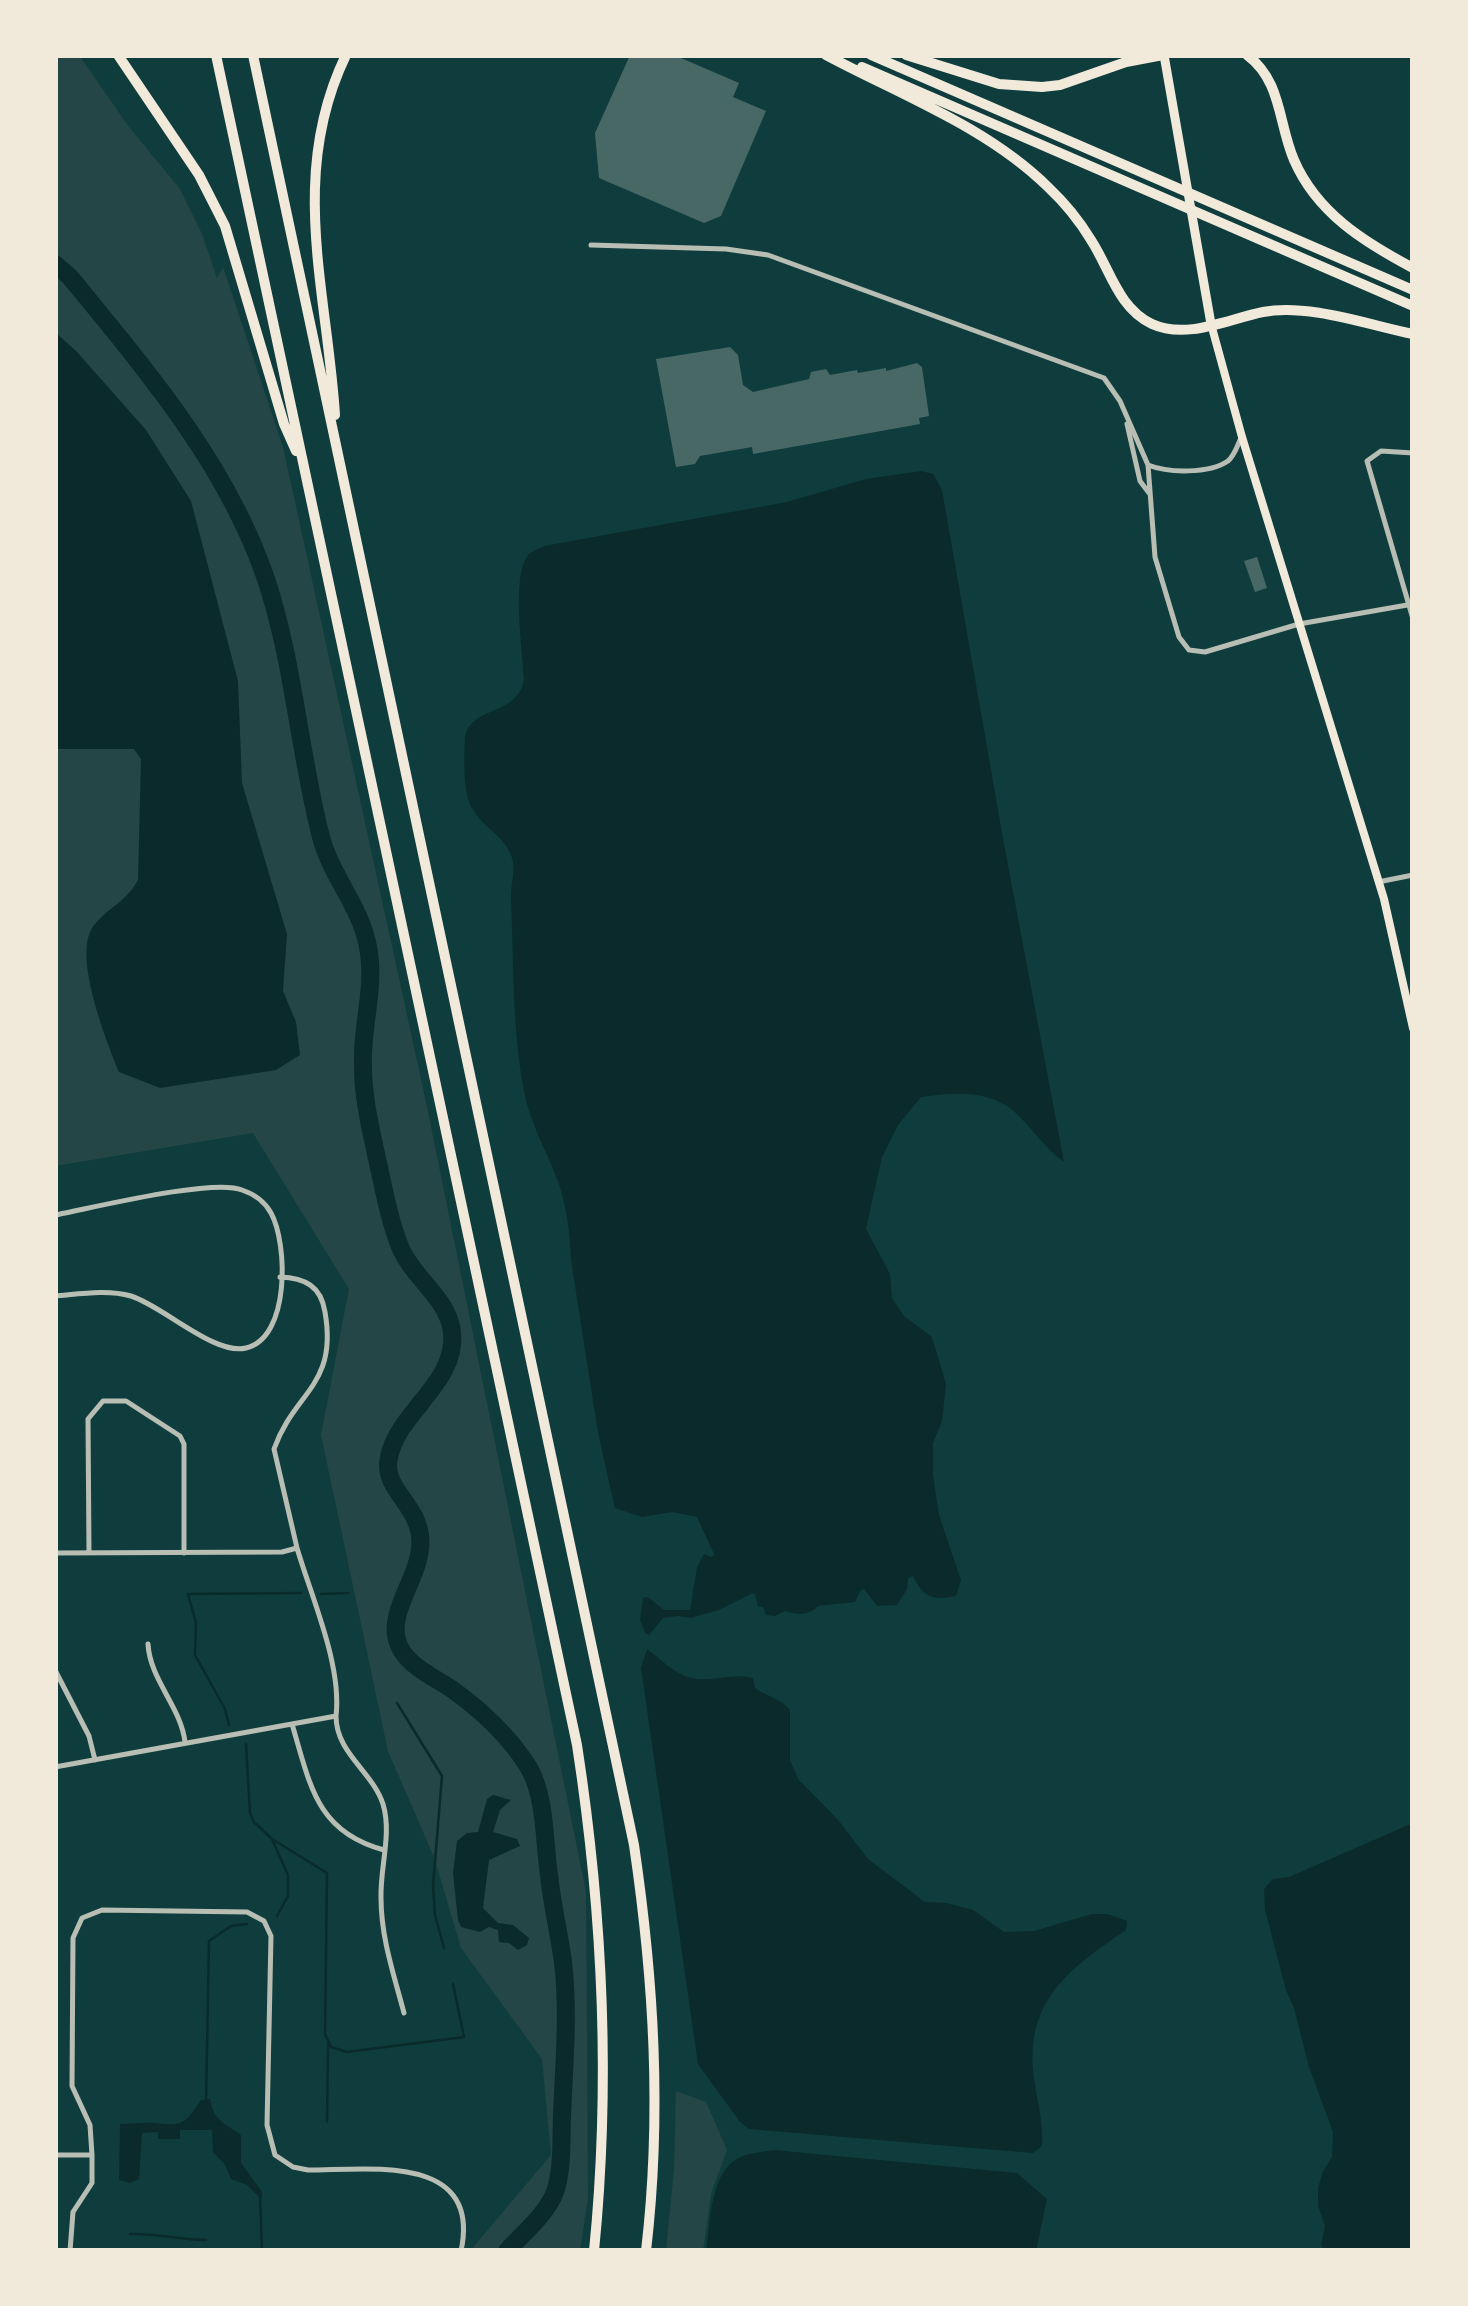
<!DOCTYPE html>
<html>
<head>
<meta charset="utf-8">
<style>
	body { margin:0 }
	#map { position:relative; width:1468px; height:2306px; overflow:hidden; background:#0f3d3e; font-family:"Titillium Web",sans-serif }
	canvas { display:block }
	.frame { position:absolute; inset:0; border:58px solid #f1e9da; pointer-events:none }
</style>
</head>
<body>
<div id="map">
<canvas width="1468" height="2306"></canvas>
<div class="frame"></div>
</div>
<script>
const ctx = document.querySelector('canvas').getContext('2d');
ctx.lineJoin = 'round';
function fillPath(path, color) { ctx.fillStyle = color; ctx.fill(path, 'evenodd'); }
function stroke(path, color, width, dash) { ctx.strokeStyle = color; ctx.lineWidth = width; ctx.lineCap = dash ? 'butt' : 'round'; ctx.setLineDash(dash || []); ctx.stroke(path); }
fillPath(new Path2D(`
	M55,55h24l50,72 51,62 22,45 15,44 6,-11 60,180 143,655 160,790 2,305 -8,54h-110l81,-96 -9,-96 -81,-111 -27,-91 -46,-106 -67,-316 28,-146 -96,-156 -198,33z
	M676,2091l30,11 21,48 -16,44 -8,57h-37l8,-82z`), '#244646');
fillPath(new Path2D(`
	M55,332l22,20 69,78 45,71 47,180 4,102 45,151 -4,57 13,31 4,33 -24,15 -116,18 -41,-16c-12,-30 -49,-121 -24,-148 15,-18 30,-21 43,-44l3,-121 -7,-10h-79z
	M921,471l12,3 9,16 62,354 60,318c-18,-13 -29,-30 -45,-46 -26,-27 -64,-24 -98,-19l-23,28 -16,32 -16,72 24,45 2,24 12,18 28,21 14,47 -4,37 -9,22v32l6,40 22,65 -5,16c-23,5 -33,1 -43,-20l-5,2 -1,11 -10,16 -20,1 -13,-17 -4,2 -5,11 -37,4c-10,10 -20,9 -33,5l-10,5 -9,-1 -3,-8 -5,-1 -3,-12h-4l-32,16 -28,8 -13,-2 -15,2 -14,17 -4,-2 -5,-13 3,-22 5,-1 16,13h26l7,-43 7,-13 8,3 2,-3 -17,-37 -25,-5 -30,5 -27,-9 -17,-75 -27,-173c-1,-26 -4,-51 -12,-76 -11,-31 -29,-60 -35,-93 -12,-63 -10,-127 -13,-191 -1,-12 4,-26 2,-38 -5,-26 -30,-33 -41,-54 -9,-15 -8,-50 -7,-68 2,-35 53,-22 59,-61 -1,-26 -14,-108 6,-126 2,-1 12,-6 14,-7l243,-44 79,-23z
	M647,1649c12,9 27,24 41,28 21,7 43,-5 65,1l2,10c13,9 25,10 35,22v50l8,19 41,42 29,38 57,43 21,1 27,7 31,22 30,-1 58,-17h16l19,7 -1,9c-54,37 -98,67 -93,139 2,26 11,51 9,77l-9,7 -284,-24 -9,-7 -42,-58 -57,-396z
	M493,1795l18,5 -11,10 -7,22 24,7 3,7 -31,14 -6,48 15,15 15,2 16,13 -2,7 -9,5 -9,-7 -10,-1 -1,-12 -9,-3 -9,5 -19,-5 -3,-7 -5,-47 4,-32 10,-8 11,-1 9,-33z
	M1413,1823v428h-87l-5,-6 4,-19 -7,-20v-18l5,-17 9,-14 1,-25 -24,-65 -15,-59 -8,-18 -21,-80 -1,-21 9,-10 16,-2z
	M210,2099c4,23 15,24 31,36v28l21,29v8l-15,-15 -16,-6 -7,-16 -11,-11 -1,-22h-32v9h-22v-7l-16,1 -3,46 -9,4 -11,-3 1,-56c11,0 23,-2 34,-1 29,3 30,2 47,-23z
	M774,2150l243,23 30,26 -11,52h-330c4,-27 4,-74 29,-91 10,-7 27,-8 39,-10z`), '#0a2a2b');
stroke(new Path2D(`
	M321,1594l27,-1
	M397,1703l45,73 -9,110 2,29 9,33
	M229,1725l-4,-16 -30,-54 1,-32 -8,-29 113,-1
	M246,1744l4,69 4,9 18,17 16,36v21l-11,20
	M272,1839l55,34 -2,161 6,13 16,5 117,-15 -11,-53
	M206,2103l3,-162 22,-15 16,-2
	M327,2122l1,-78
	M260,2198l2,53
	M130,2234c27,-1 50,6 76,6`), '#0a2a2b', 2.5);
stroke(new Path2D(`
	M55,264l15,13c76,93 157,187 196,302 28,84 33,173 55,258 10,39 40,70 47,110 8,41 -7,79 -5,120 0,29 7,59 13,87 7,30 13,67 25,95 13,30 47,49 51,83 6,50 -54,80 -63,125 -7,31 26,44 31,78 5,37 -32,72 -23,105 7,25 36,36 56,50 28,20 58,48 76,78 17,30 15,73 20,107 3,29 10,58 14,87 6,50 1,103 -1,154 -1,24 1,52 -7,76 -9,23 -32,41 -48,59`), '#0a2a2b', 18);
fillPath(new Path2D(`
	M630,55h44l65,28 -6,14 33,14 -45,105 -17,7 -105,-45 -4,-45z
	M730,347l8,8 5,30 10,7 56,-13 2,-7 15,-3 4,6 27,-5 1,3 28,-5v3l31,-8 5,4 7,49 -10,2 1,6 -167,30 -1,-7 -52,9 -5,8 -19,3 -20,-108z
	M1257,557l10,31 -12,4 -11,-31z`), '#486865');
stroke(new Path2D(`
	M591,245l135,4 42,6 336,123 16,23 28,64 7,92 24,80 10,13 16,2 94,-28 114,-20
	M1127,424l13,57 9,12
	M1413,453l-32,-2 -14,10 46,158
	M1148,465c20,8 61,9 80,-4 6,-5 9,-14 12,-21
	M1378,882l35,-7
	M55,1215c37,-7 158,-37 187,-25 12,4 23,12 29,23 17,31 19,125 -25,135 -31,8 -83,-42 -115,-52 -24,-7 -52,-2 -76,0
	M89,1552l-1,-133 15,-18h23l54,35 4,8v109
	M55,1553l227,-1 15,-4 -23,-99c20,-57 64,-63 51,-137 -4,-26 -20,-34 -45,-35
	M148,1644c2,36 33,63 37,98
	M55,1670l34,66 6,24
	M336,1716c0,37 36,55 47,88 9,30 -3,63 -2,94 0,40 13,77 23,115
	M292,1724c18,60 24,108 92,126
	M55,1767l281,-51c6,-51 -24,-117 -39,-168
	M55,2155h37
	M70,2251l3,-39 19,-29v-28l-2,-30 -18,-39 1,-148 9,-20 20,-8 145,2 17,9 7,15 -4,189 8,30 18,12 15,3c61,0 174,-17 153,81`), '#b8beb3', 5);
stroke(new Path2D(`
	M1211,324l31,113 142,462 29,129`), '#f1e9da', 8);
stroke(new Path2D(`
	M1164,55l47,269`), '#f1e9da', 9);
stroke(new Path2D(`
	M118,55l81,120 26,51 59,198 12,27
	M216,55l361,1690c26,169 34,336 17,506
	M253,55l381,1790c20,136 28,270 12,406
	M826,55c75,40 161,72 222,132 17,16 31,33 43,53 19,29 27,68 61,84 35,16 76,-5 111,-12 44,-9 106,13 150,22
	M871,55l542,235
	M906,55l93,29 43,3 18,-2 66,-23 37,-7
	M1247,55c35,26 31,68 47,105 23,53 70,82 119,108
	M862,67l551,239
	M335,415c-8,-125 -47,-240 11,-360`), '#f1e9da', 10);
</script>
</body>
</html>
